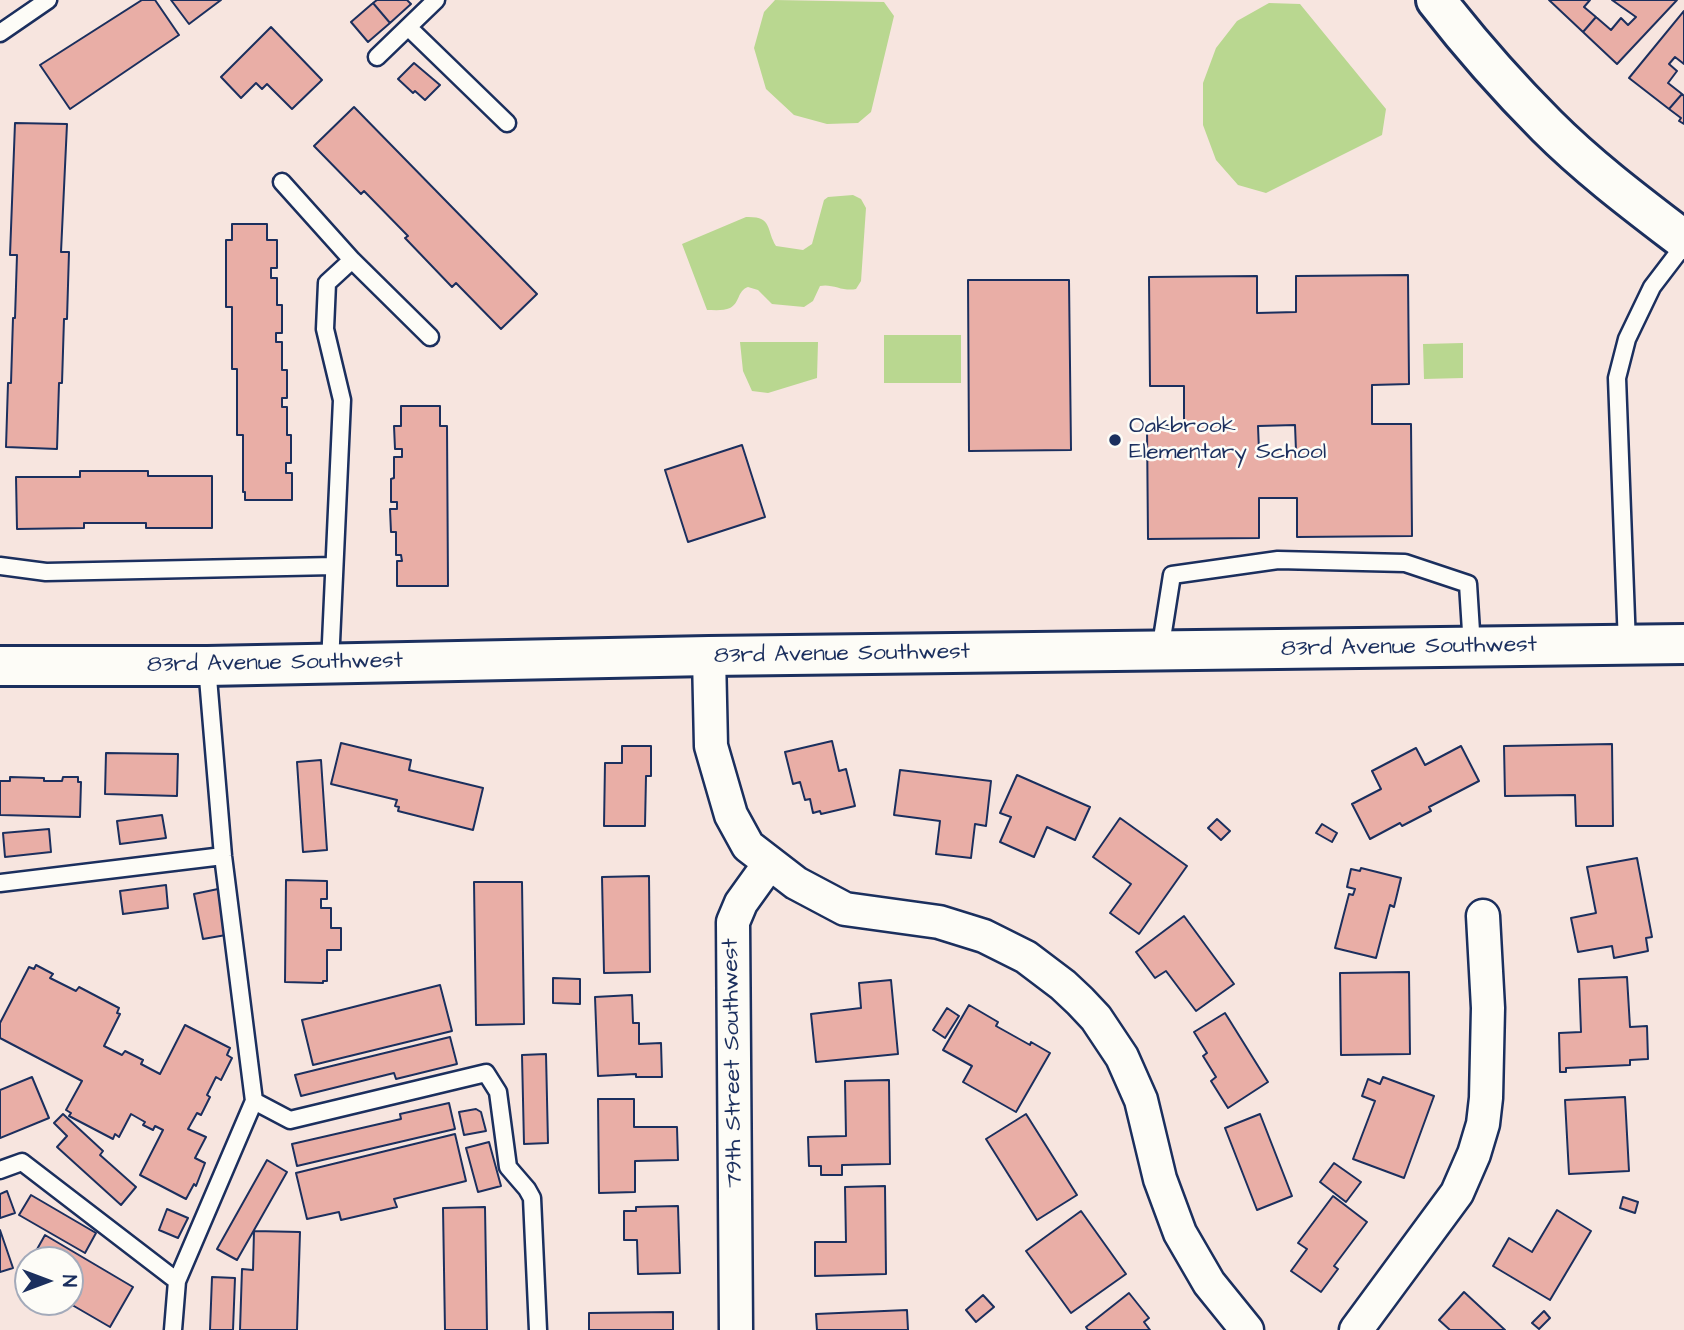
<!DOCTYPE html>
<html>
<head>
<meta charset="utf-8">
<style>
	body { margin:0 }
	#map { position:relative; width:1684px; height:1330px; overflow:hidden; background:#f7e5df; font-family:"Architects Daughter",sans-serif }
	canvas { display:block }
	.north { position:absolute; left:14px; top:1246px; width:70px; height:70px; box-sizing:border-box; background:#fdfcf7; border:2px solid #a3aaba; border-radius:50%; rotate:90deg; font-size:19px; font-weight:700; line-height:28px; text-align:center; color:#1b2f5e }
	.north::after { content:''; display:block; margin:auto; width:24px; height:32px; background:#1b2f5e; clip-path:polygon(50% 0,100% 100%,50% 72%,0 100%) }
</style>
</head>
<body>
<div id="map">
<canvas width="1684" height="1330"></canvas>
<div class="north">N</div>
</div>
<script>
const ctx = document.querySelector('canvas').getContext('2d');
ctx.lineJoin = 'round';
function fillPath(path, color) { ctx.fillStyle = color; ctx.fill(path, 'evenodd'); }
function stroke(path, color, width, dash) { ctx.strokeStyle = color; ctx.lineWidth = width; ctx.lineCap = dash ? 'butt' : 'round'; ctx.setLineDash(dash || []); ctx.stroke(path); }
function drawText(font, color, halo, rows, align = 'center') {
  ctx.font = font + ' "Architects Daughter",sans-serif'; ctx.lineWidth = 5; ctx.setLineDash([]); ctx.textBaseline = 'middle'; ctx.strokeStyle = halo; ctx.fillStyle = color; for (const [text, x, y, turn = 0] of rows) {
    ctx.save(); ctx.translate(x, y); ctx.rotate((+turn || 0) * Math.PI / 180); ctx.textAlign = isNaN(turn) ? turn : align; if (halo) ctx.strokeText(text, 0, 0); ctx.fillText(text, 0, 0); ctx.restore();
  }
}
fillPath(new Path2D(`
	M775,0l109,2 10,14 -23,96 -13,11 -31,1 -33,-9 -28,-26 -12,-41 10,-36z
	M1269,3l31,1 86,105 -4,26 -116,58 -28,-8 -22,-25 -13,-35v-42l13,-35 21,-27z
	M853,195l8,4 5,9 -5,73 -5,8c-13,3 -24,-6 -36,-3l-7,15 -9,6 -32,-3 -14,-14 -10,-3c-11,4 -8,16 -18,21 -6,3 -16,2 -23,2l-25,-66 64,-27c27,-1 20,13 30,29l27,4 9,-6 12,-44 4,-3z
	M884,335h77v48h-77z
	M740,342h78l-1,36 -49,15 -16,-2 -9,-20z
	M1463,343v35l-39,1 -1,-35z`), '#b9d790');
const building = new Path2D(`
	M142,0h13l24,35 -109,74 -30,-44z
	M171,0h50l-32,24z
	M377,0h30l4,4 -21,19 -17,-20z
	M1549,0h41l-6,7 12,10 -13,15z
	M1612,0h65l-60,64 -34,-32 13,-15 15,13 10,-12 7,7 8,-8z
	M373,3l17,20 -22,19 -17,-20z
	M1684,11v53l-9,-7 -6,7 8,7 -9,12 14,11 -13,15 -40,-31z
	M271,27l51,53 -30,29 -25,-25 -5,5 -6,-6 -15,15 -20,-21z
	M414,63l26,22 -15,15 -10,-9 -2,2 -15,-14z
	M1682,94l2,2v28l-5,-3 2,-3 -12,-9z
	M354,107l183,187 -36,35 -45,-46 -4,4 -47,-49 3,-2 -44,-45 -3,3 -47,-48z
	M15,123l52,1 -6,128h8l-2,67h-3l-2,64h-3l-2,66 -51,-2 2,-64h3l2,-65h2l2,-63h-7z
	M232,224h35v16h10v28h-6v10h6v27h5v28h-6v9h6v28h5v28h-5v9h5v28h4v28h-5v10h6v27h-47v-8h-2v-57h-6v-66h-5v-62h-6v-67h6z
	M1408,275l1,109 -37,1v39h39l1,112 -115,1v-39h-38v40l-111,1 -1,-113 37,-1v-39h-34l-1,-109 108,-1v37l39,-1v-36zM1295,425l1,26h-37l-1,-25z
	M968,280h101l2,170 -102,1z
	M401,406h39v20h7l1,160h-51v-25h5l-1,-6h-5v-23h-5l-1,-23h7v-7h-6v-23l3,-1v-21h8v-8h-7l-1,-23h7z
	M742,445l23,72 -77,25 -23,-72z
	M80,471h68v5h64v52h-66v-5h-62v5l-67,1 -1,-52h64z
	M832,741l7,30 7,-2 9,37 -34,8 -1,-3 -7,2 -3,-14 -5,1 -5,-18 -7,2 -8,-32z
	M341,743l70,17 -2,10 74,18 -10,42 -75,-19 1,-4 -4,-1 2,-6 -66,-16z
	M1612,744l1,82h-37l-1,-31 -70,1 -1,-50z
	M622,746h29v30h-5l-1,50h-41l1,-63h17z
	M1461,746l18,35 -50,26 2,4 -29,15 -2,-3 -30,16 -18,-35 29,-15 -9,-18 44,-23 9,17z
	M106,753l72,1 -1,42 -72,-2z
	M321,760l6,90 -24,2 -6,-90z
	M900,770l91,11 -5,45 -11,-2 -4,34 -35,-4 4,-33 -46,-6z
	M1017,775l73,32 -15,33 -28,-13 -13,30 -34,-15 11,-25 -11,-4z
	M10,777l34,1v3h18l1,-4h15v5h3l-1,35 -80,-2v-34h10z
	M162,815l4,23 -46,6 -3,-23z
	M1120,818l67,48 -48,68 -29,-21 21,-29 -38,-27z
	M1217,819l13,12 -9,9 -13,-12z
	M1322,824l15,9 -5,9 -16,-9z
	M49,829l2,23 -46,5 -2,-24z
	M1637,858l15,79 -6,1 2,13 -34,7 -2,-12 -34,6 -7,-34 25,-5 -9,-46z
	M1361,868l40,10 -7,29 -4,-2 -14,53 -41,-10 14,-54 4,1 2,-6 -8,-2 4,-18 9,2z
	M649,876l1,96 -46,1 -2,-96z
	M286,880l41,1v18h-6v9h10v20h10v22h-14v31h-4v2l-38,-1z
	M474,882h48l2,142 -48,1z
	M166,885l2,23 -45,6 -3,-23z
	M218,889l8,46 -23,4 -9,-45z
	M1184,916l50,68 -38,27 -30,-40 -11,7 -19,-26z
	M36,965l17,9 -3,4 26,13 3,-4 40,21 -2,5 3,1 -16,32 18,9 3,-4 18,9 -2,4 19,10 25,-49 45,23 -3,7 5,3 -11,22 -5,-3 -9,18 3,2 -9,18 -4,-2 -9,16 18,8 -11,21 10,5 -9,23 -2,-2 -8,15 -46,-24 23,-45 -8,-4 -2,4 -10,-5 2,-3 -14,-8 -12,23 -4,-3 -2,5 -44,-23 2,-3 -5,-3 16,-29 -82,-43v-15l29,-56 5,2z
	M1409,972l1,82 -69,1 -1,-82z
	M1627,977l3,50 17,-1 1,33 -18,1v5l-64,3v4h-6l-1,-39 22,-1 -2,-53z
	M553,978l27,1v25l-27,-1z
	M891,980l7,74 -82,8 -5,-48 50,-6 -2,-25z
	M440,985l12,46 -139,34 -11,-45z
	M632,995l1,28h6v21l22,-1 1,34h-26v-3l-38,2 -3,-79z
	M969,1005l29,17 -2,4 34,19 1,-3 19,11 -34,59 -53,-30 9,-16 -29,-16z
	M947,1008l12,8 -14,22 -12,-8z
	M1225,1013l43,69 -40,26 -17,-27 5,-4 -13,-21 4,-3 -13,-21z
	M450,1037l7,27 -61,15 -2,-6 -93,23 -6,-21z
	M546,1054l2,89 -24,1 -2,-89z
	M32,1077l17,41 -49,20v-48z
	M1383,1077l51,19 -30,82 -51,-19 22,-58 -13,-5 6,-17 12,5z
	M889,1080l1,84 -48,1v10h-21v-9h-12l-1,-29 38,-1 -1,-55z
	M1625,1097l4,74 -60,3 -4,-74z
	M598,1099h36v28h43l1,33 -43,1v31l-36,1z
	M449,1103l6,26 -158,37 -5,-22 109,-25 -1,-5z
	M476,1109l5,3 5,19 -22,4 -5,-23z
	M63,1114l40,37 -3,4 36,32 -15,18 -64,-58 10,-11 -13,-13z
	M1026,1114l51,81 -40,25 -51,-81z
	M1260,1114l32,82 -35,14 -32,-82z
	M455,1134l11,47 -72,18 3,8 -56,13 -2,-8 -32,7 -11,-46z
	M489,1142l12,44 -23,6 -12,-44z
	M267,1160l20,12 -50,88 -20,-11z
	M1334,1163l27,19 -15,20 -26,-20z
	M885,1186l1,88 -71,2v-34h31l-1,-55z
	M7,1191l8,22 -15,5v-24z
	M31,1195l65,38 -11,20 -66,-38z
	M1333,1196l34,26 -33,44 4,3 -17,23 -30,-21 16,-22 -9,-6z
	M1623,1197l15,5 -3,11 -15,-5z
	M678,1206l2,67 -42,1 -1,-34h-13v-29h12v-4z
	M485,1207l2,123h-42l-2,-122z
	M167,1209l21,9 -10,20 -19,-8z
	M1557,1210l34,21 -41,69 -57,-34 16,-28 23,14z
	M1081,1211l45,63 -55,39 -45,-62z
	M0,1230l13,38 -13,4z
	M254,1231l46,1 -3,98h-57l2,-61 11,1z
	M45,1235l88,52 -23,40 -43,-25h3v-42h-39z
	M212,1277l23,1 -2,52h-23z
	M1464,1292l41,38h-55l-11,-10z
	M1129,1293l20,25 -5,4 6,8h-62l-2,-3z
	M983,1295l11,12 -18,15 -10,-12z
	M907,1310l1,20h-91l-1,-16z
	M1544,1311l6,7 -11,11 -7,-6z
	M673,1312v18h-84v-17z`);
fillPath(building, '#e9aea6');
stroke(building, '#1b2f5e', 2);
const service = new Path2D(`
	M408,27l99,96
	M0,33l48,-33
	M377,57l59,-57
	M282,182l70,78
	M0,566l46,6 288,-6
	M1627,645l-10,-267 10,-39 25,-52 32,-42
	M1160,651l12,-76 106,-15 127,3 63,21 4,63
	M330,664l12,-264 -17,-71 2,-46 25,-23 78,77
	M0,883l223,-27
	M254,1101l36,19 196,-47 12,19 10,75 19,22 5,9 6,132
	M0,1170l22,-8 155,119
	M173,1330l4,-49 77,-180 -31,-245 -16,-190`);
const minor = new Path2D(`
	M709,656l2,90 20,69 17,31 48,37 49,26 94,13 45,14 42,21 37,28 17,16 16,17 26,39 19,43 19,79 20,54 29,50 38,47
	M736,1330l-3,-408 8,-19 28,-39
	M1356,1330l101,-137 17,-39 9,-30 3,-26 2,-90 -5,-92`);
const tertiary = new Path2D(`
	M1436,0c34,44 71,86 111,126 42,42 90,78 137,114
	M0,666h207l502,-10 975,-12`);
stroke(service, '#1b2f5e', 21);
stroke(minor, '#1b2f5e', 37);
stroke(tertiary, '#1b2f5e', 44);
stroke(service, '#fdfcf7', 16);
stroke(minor, '#fdfcf7', 32);
stroke(tertiary, '#fdfcf7', 38);
for (const [x, y, r, color] of [
	[1115,440,7,"#1b2f5e"]
]) { const dot = new Path2D(); dot.arc(x, y, r, 0, 2 * Math.PI); ctx.fillStyle = color; ctx.fill(dot); stroke(dot, '#fdfcf7', 2.5); }
drawText('23px', '#1b2f5e', '#fdfcf7', [
	["Oakbrook",1129,427],
	["Elementary School",1129,453]
], 'left');
drawText('23px', '#1b2f5e', '#fdfcf7', [
	["83rd Avenue Southwest",1409,648,-1],
	["83rd Avenue Southwest",842,655,-1],
	["83rd Avenue Southwest",275,664,-1],
	["79th Street Southwest",734,1063,-91]
]);
</script>
</body>
</html>
